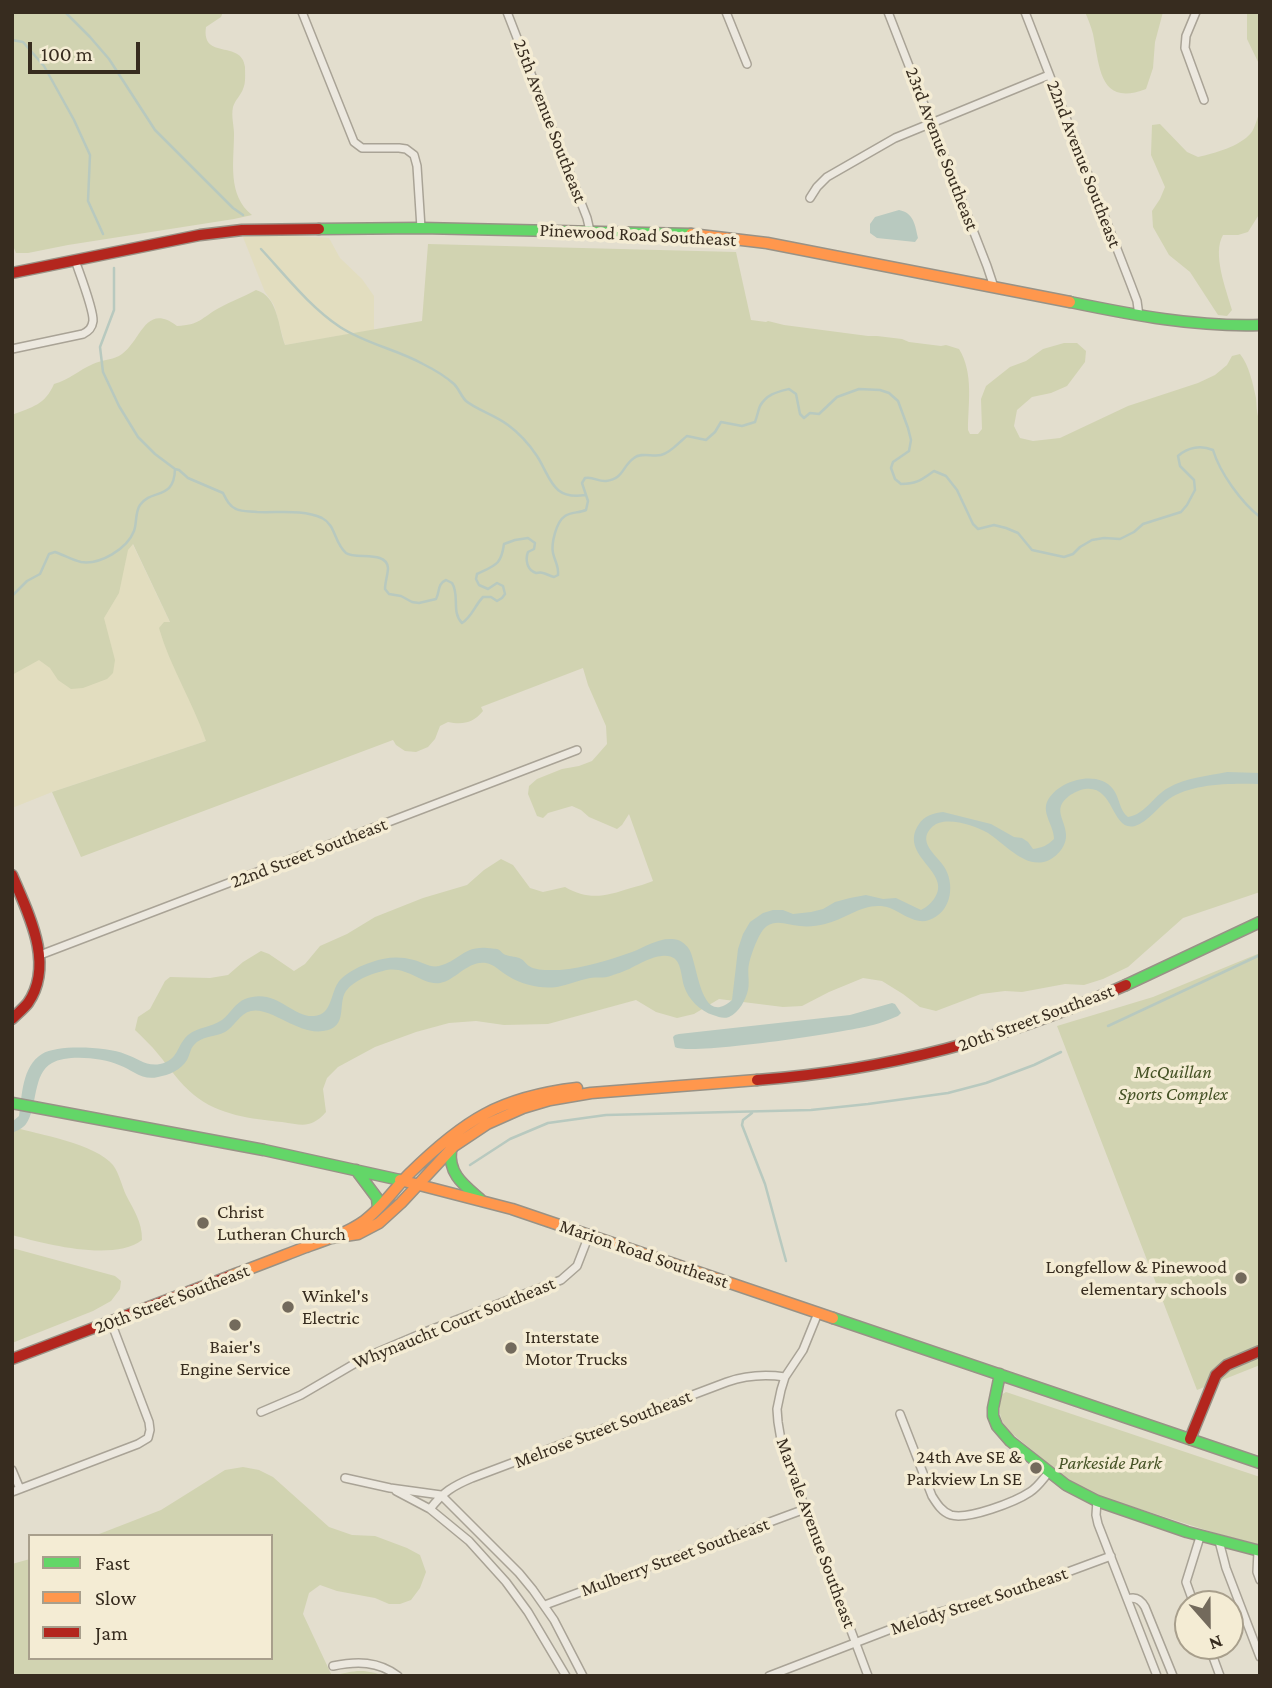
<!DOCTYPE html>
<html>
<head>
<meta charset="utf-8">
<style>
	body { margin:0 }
	#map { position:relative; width:1272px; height:1688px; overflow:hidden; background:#e3dece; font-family:"Crimson Pro",serif }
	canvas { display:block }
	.frame { position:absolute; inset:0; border:14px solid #372c1f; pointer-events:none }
	.legend { position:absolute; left:28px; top:1534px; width:245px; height:126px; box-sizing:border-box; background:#f4ecd4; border:2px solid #a89f8c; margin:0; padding:9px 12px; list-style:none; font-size:21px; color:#372c1f }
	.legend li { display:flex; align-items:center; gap:14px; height:35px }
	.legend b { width:35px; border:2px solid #a89f8c }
	.north { position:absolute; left:1174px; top:1590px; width:70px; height:70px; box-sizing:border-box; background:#f4ecd4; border:2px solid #a89f8c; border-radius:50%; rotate:159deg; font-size:19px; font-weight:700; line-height:28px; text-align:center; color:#372c1f }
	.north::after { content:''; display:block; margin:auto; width:24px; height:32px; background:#736a5c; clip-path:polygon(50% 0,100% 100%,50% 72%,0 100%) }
	.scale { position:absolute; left:28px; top:42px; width:112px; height:32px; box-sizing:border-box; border:4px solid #372c1f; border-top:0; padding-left:9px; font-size:21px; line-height:24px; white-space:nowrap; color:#372c1f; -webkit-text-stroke:5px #f4ecd4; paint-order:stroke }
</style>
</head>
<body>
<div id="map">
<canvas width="1272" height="1688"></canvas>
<div class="frame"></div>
<ul class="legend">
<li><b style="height:9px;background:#63d668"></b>Fast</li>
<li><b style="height:9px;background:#ff974d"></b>Slow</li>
<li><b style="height:9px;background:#b3261e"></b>Jam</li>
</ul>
<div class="north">N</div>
<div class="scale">100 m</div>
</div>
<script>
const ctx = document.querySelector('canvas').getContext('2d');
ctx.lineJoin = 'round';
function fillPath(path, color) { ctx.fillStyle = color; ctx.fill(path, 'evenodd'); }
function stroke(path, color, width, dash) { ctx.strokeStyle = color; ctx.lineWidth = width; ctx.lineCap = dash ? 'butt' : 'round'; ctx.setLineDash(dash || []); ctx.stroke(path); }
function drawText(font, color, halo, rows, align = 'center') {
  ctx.font = font + ' "Crimson Pro",serif'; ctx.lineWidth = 7; ctx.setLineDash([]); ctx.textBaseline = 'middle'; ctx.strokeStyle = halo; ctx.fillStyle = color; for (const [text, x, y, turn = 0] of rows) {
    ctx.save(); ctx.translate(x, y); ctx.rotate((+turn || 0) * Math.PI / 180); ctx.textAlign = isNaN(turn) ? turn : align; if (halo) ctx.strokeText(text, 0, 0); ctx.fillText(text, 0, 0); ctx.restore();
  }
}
fillPath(new Path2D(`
	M277,235l52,3 11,20 22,21 12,17v34l-89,15 -11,-40 -9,-13 -22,-55z
	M122,522l102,213 -172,57 -40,16v-178z`), '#e2ddbf');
fillPath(new Path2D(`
	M12,12h211l-2,5 -15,10c-5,34 36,12 39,40 0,7 1,16 -2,22 -2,6 -8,11 -10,18 -2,9 1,19 1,27 0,28 -7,61 18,81l-18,4 -166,26 -40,8h-12l-4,-10z
	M1085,12h78l-8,30 -2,26 -7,21c-47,18 -46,-22 -53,-55 -2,-8 -5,-15 -8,-22z
	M1247,12h13v54l-13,-27z
	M1260,112v101l-12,19 -10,3h-15c-11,19 3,54 9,75l-5,6 -9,-1 -28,-43 -21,-17 -16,-28 -1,-16 8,-12 5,-12 -14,-32 1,-30 8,-1 27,28 11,5c17,-4 41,-10 53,-24 4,-5 6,-15 9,-21z
	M428,244l308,8 15,68 15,2 2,-1 16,4 84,11h9l25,3 7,3 32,4 5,-1 13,4c15,24 9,55 9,81l2,4h8l4,-5 -1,-30 5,-13 24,-19 16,-6 17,-12 21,-6h13l9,8 -1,11 -18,24 -16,7 -19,4 -15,13 -3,16 6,12 13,3 27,-3 68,-32 70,-23 17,-8 12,-10 5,-9 8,-2c9,11 13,30 16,44 1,8 0,15 4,23v471l-77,26 -55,49 -25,12 -19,6 -19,-1 -43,8 -17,-1 -24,3 -45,17 -16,-4 -17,-13 -21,-13 -19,-3 -34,14 -27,14 -19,1 -64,-8 -25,15 -17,4 -21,-6 -20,-12 -88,24 -44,1 -28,-4 -27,2 -33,9 -41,15 -37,20 -11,11 -4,11 3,23c-15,17 -24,13 -44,10 -30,-3 -64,-7 -88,-27 -15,-12 -24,-27 -36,-41 -7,-9 -15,-16 -23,-24l3,-13 12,-8 15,-28 5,-4 40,1 18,-3 15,-13 18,-11 8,3 25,17 11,-7 15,-18 27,-12 28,-17 48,-19 44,-13 17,-15 17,-11 12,6 17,23 13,4 22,-5c24,14 41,9 66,1 7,-2 15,-4 22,-7l-24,-67 -7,11 -5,4 -28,-12 -8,-7 -9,-4 -24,7 -5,5 -6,-2 -9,-22 1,-8 8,-7 25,-10 17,-3 13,-5 15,-17 -1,-18 -18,-41 -5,-17 -102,39 2,4c-10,12 -20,14 -35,11l-8,4 -5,13 -7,8 -12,5 -11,-1 -9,-6 -3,-5 -312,117 -29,-65 154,-51c-13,-39 -36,-74 -47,-113l5,-6h6l-37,-78 -5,6 -9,43 -15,25 11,42 -2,13 -6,6 -24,9 -12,1 -13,-9 -8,-12 -11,-8 -27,15v-260c20,-8 33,-10 42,-31 15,-4 25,-14 39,-20 8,-4 18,-4 26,-8 22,-12 25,-55 58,-30 23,-1 24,-8 42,-18 12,-7 25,-11 37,-18 22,6 22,36 29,55l137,-24z
	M1260,953v412l-63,25 -140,-364 96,-29z
	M12,1127c26,7 84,17 101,38 6,8 9,21 13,30 8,16 16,26 16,45 -29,22 -96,4 -130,-5z
	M12,1248l103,28 6,5 -1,8 -9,12 -18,10 -81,32z
	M1006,1392l254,85v68l-45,-12 -119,-38 -15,-7 -25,-18 -47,-39c-11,-14 -10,-20 -8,-36z
	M243,1467l16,3 14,7 56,50 23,8 23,1 32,12 13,7 6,17 -6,16 -9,12 -11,4h-11l-14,-6 -38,-7 -17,-6 -11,8 -6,21 29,62c21,-5 31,-8 52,0h-372v-112l18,-5v99h241v-122h-177l67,-26 64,-40z`), '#d1d3b1');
fillPath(new Path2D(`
	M899,210c15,3 16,15 19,28l-3,4 -38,-4 -7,-5v-9l5,-7z
	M1227,772l33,1v11c-27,-1 -69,-1 -91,15 -11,8 -21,23 -34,27 -24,6 -20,-41 -50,-37 -4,0 -12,4 -16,7 -17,13 -4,23 -3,38 1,12 -9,23 -19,27 -22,8 -42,-17 -59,-28 -14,-8 -44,-18 -56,-6 -17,16 8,30 14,43 9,18 4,43 -17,50 -13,5 -27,-7 -39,-12 -24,-8 -43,11 -65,16 -8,2 -17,3 -25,2 -12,-1 -23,-7 -33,0 -8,5 -16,29 -18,38 -2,8 1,17 -1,26 -2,9 -9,23 -19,27 -6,2 -10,0 -16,-2 -13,-4 -25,-16 -29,-29 -4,-14 -2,-32 -22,-30 -11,1 -21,7 -31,12 -3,2 -20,8 -24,9 -5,1 -11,0 -17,1 -11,2 -22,7 -33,9 -17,2 -34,-2 -49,-11 -7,-4 -14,-12 -22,-13 -18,-3 -30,17 -46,20 -19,3 -33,-19 -57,-12 -12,3 -29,9 -37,20 -9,13 3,37 -23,40 -25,4 -53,-25 -72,-20 -11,2 -17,16 -26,21 -10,5 -24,4 -31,13 -4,4 -4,10 -7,15 -6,10 -18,15 -29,17 -16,4 -25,-7 -39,-12 -16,-7 -51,-11 -67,-2 -20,11 -14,44 -26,61 -4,5 -8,6 -14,9v-11l7,-6c3,-20 3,-50 23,-62 16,-10 66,-7 83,0 12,4 22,13 35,10 19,-4 16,-18 28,-29 10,-8 24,-8 34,-15 8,-6 13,-17 23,-21 31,-12 47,19 69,17 19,-1 16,-25 26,-36 9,-9 20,-14 32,-18 14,-5 27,-6 42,-2 8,2 16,8 25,6 19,-4 24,-20 48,-18 1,0 10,1 10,1 4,1 5,5 9,6 4,2 11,1 15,4 3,1 5,5 8,7 7,5 22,4 31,4 24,-2 49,-10 72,-18 13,-5 26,-14 40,-13 7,0 13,4 17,10 9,14 11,80 43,51l6,-51 5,-15 7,-12 13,-9 10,-3h10l10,4 18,-2 12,-3 12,-7 15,-4 16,-3 17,4 13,-1 25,12c6,-3 9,-6 13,-11 20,-27 -37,-43 -15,-75 5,-8 14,-11 24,-12l48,12 23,13 8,1 6,4 5,7c9,-1 15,-4 21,-10 0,-13 -12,-25 -7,-37 10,-22 51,-33 66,-13 7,9 6,21 15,28 18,-3 25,-21 40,-29 17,-10 39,-12 59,-16z
	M892,1003l3,1 6,9 -3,3c-8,3 -17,7 -25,9 -26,7 -182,31 -198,22l-2,-10 2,-2 4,-1 171,-19z`), '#b8c9bf');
stroke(new Path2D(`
	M65,12l25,25 19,22 46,71 78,78 10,7
	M12,40l11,2 21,24 30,54 16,35 -2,46 15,33
	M261,249c25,27 48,57 79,78 26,17 56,22 83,37 10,5 22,12 31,20 5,5 7,12 12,17 11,9 29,14 42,24 11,8 21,19 29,31 14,22 15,44 48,39
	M114,268v42l-14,37 3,25 16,34 19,31 17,17 20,15 4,1 9,8 35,15c3,6 6,13 13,16 6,3 15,2 21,3 22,1 45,-3 65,6 14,7 12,25 24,35 9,7 41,-3 42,15 0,6 -3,14 -3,21l4,5 12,2 11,6 7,1 17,-4c4,-7 1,-15 10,-19l6,3c8,12 -1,29 10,40 10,-6 13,-18 21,-26h8l6,4 5,-3 3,-4 -2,-8 -6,-3 -9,6 -9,-4 -3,-6 1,-5c19,-9 24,-9 27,-30l11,-4 13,-2 7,5 -1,6 -6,3c-3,8 -1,18 8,21 2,0 4,-1 7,0 4,1 7,3 11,4l4,-2c1,-9 -3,-13 -5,-22 -2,-9 3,-31 12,-37 5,-4 14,-3 21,-6l2,-9 -6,-18 3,-5c8,-2 13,4 21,3 18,-2 16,-15 28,-23 7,-6 18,-1 27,-3 10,-2 18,-13 26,-19l19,4 9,-8 6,-10 21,4 13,-4c2,-5 3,-11 5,-16 7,-12 17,-14 29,-17l7,5 4,20 4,4 6,-5 9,1 18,-17 22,-8 21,1 9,3 9,8 10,27 3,12 -2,11 -16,11 -2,6 4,11 6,5c16,0 20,-4 33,-13l12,5 11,14 16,34 5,5 16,-4 12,3 12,5 14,17 32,7 9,-3 7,-7 12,-7 12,-2 16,1 14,-7 9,-8 38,-12 6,-7 8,-15 -1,-10 -14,-14 -2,-10c10,-9 23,-11 35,-6 7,23 28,52 47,67
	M12,596l15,-15 13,-7 9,-20 6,-2c9,3 17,8 26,10 19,3 46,-13 53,-31 3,-8 1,-19 6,-26 12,-17 34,-4 35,-36
	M1108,1026l152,-71
	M752,1113l-9,7 -1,5 23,59 21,77
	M470,1165l40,-26 38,-16 58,-8 205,-5 57,-6 80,-11 38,-10 48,-18 27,-13`), '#b8c9bf', 2.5);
const street = new Path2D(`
	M302,12l52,130 8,6h37l7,1 8,6 3,11 4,62
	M507,12l80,206 3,13
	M726,12l21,52
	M888,12l99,254 7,21
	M1025,12l106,273 6,16 2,15
	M1196,12l-10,24 -1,12 19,52
	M810,198l7,-11 10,-10 68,-39 154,-63
	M12,349l71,-15c6,-3 9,-6 10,-13 1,-11 -14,-49 -18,-61
	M40,955l537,-205
	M818,1313l-15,37 -18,27 -4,13 -4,19 1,13 4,24 86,230
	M261,1412l40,-17 65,-38 59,-25 136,-52 16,-14 12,-31
	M900,1414l32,82c5,8 10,16 19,19 17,5 64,-13 79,-23 8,-5 13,-13 19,-20
	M12,1470l8,19
	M345,1478l45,10 51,7 78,78 14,17 21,30 29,56
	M396,1491l34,18 39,32 37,41 22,30 38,64
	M12,1492l126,-48 10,-6 2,-8 -1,-8 -38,-100
	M1097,1501l-1,14 2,9 59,152
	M430,1509c13,-17 23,-23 42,-31l255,-96c20,-7 37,-8 58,-5
	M1219,1541l7,27 34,89
	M1258,1551l-1,21 3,8
	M1128,1599c8,-3 13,1 17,8l28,69
	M1194,1604l-8,-22 14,-45
	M545,1605l260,-96
	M1209,1646l11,30
	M333,1666c24,-5 45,-5 65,10
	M769,1676l156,-60 86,-23 100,-37`);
const fast = new Path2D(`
	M319,229l102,-1 270,6
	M1070,302c63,13 125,25 190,23
	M1126,985l134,-63
	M12,1103l252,47 136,30
	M451,1150c-3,24 13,35 29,49
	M356,1170l21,28 1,10
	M833,1318l427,145
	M1000,1374l-7,34v8l4,10 13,15 56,44 31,16 90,31 73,19`);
const slow = new Path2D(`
	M691,234l76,9 303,59
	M400,1180l112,29 321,109
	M331,1238l27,-4 21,-11 22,-20 53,-57 33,-22 36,-16 27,-8 41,-7 166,-13
	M230,1276c25,-9 50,-19 76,-29 20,-7 41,-14 58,-26 18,-13 30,-32 45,-47 55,-54 91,-77 168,-86`);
const jam = new Path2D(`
	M12,273l188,-38 42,-5 77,-1
	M12,875c16,38 43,89 16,128 -5,6 -11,11 -16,16
	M757,1080c132,-10 248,-41 369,-95
	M12,1359l218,-83
	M1190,1439l26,-64 11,-10 33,-14`);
stroke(street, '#a9a396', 10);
stroke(fast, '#989286', 13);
stroke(slow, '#989286', 13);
stroke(jam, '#989286', 13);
stroke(street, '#ece8df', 7);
stroke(fast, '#63d668', 10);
stroke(slow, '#ff974d', 10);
stroke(jam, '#b3261e', 10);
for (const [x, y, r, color] of [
	[203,1223,7,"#736a5c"],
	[1241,1278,7,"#736a5c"],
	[288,1307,7,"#736a5c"],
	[235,1325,7,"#736a5c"],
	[511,1348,7,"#736a5c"],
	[1036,1468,7,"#736a5c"]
]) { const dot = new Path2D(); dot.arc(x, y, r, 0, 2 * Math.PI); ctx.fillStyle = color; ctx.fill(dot); stroke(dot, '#f4ecd4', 2.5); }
drawText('19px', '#372c1f', '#f4ecd4', [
	["25th Avenue Southeast",550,121,69],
	["23rd Avenue Southeast",942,149,69],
	["22nd Avenue Southeast",1084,164,69],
	["Pinewood Road Southeast",638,235,3],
	["22nd Street Southeast",309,853,-21],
	["20th Street Southeast",1036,1018,-20],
	["Marion Road Southeast",644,1254,19],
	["20th Street Southeast",172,1299,-21],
	["Whynaucht Court Southeast",454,1323,-22],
	["Melrose Street Southeast",603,1429,-21],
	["Marvale Avenue Southeast",816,1533,70],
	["Mulberry Street Southeast",675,1557,-20],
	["Melody Street Southeast",979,1601,-18]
]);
drawText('italic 19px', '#465326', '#f4ecd4', [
	["McQuillan",1173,1072],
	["Sports Complex",1173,1094],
	["Parkeside Park",1110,1463]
]);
drawText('19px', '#372c1f', '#f4ecd4', [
	["Christ",217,1212],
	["Lutheran Church",217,1234],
	["Longfellow & Pinewood",1227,1267,"right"],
	["elementary schools",1227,1289,"right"],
	["Winkel's",302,1296],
	["Electric",302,1318],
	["Interstate",525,1337],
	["Motor Trucks",525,1359],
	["Baier's",235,1347,"center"],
	["Engine Service",235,1369,"center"],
	["24th Ave SE &",1022,1457,"right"],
	["Parkview Ln SE",1022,1479,"right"]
], 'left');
</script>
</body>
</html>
